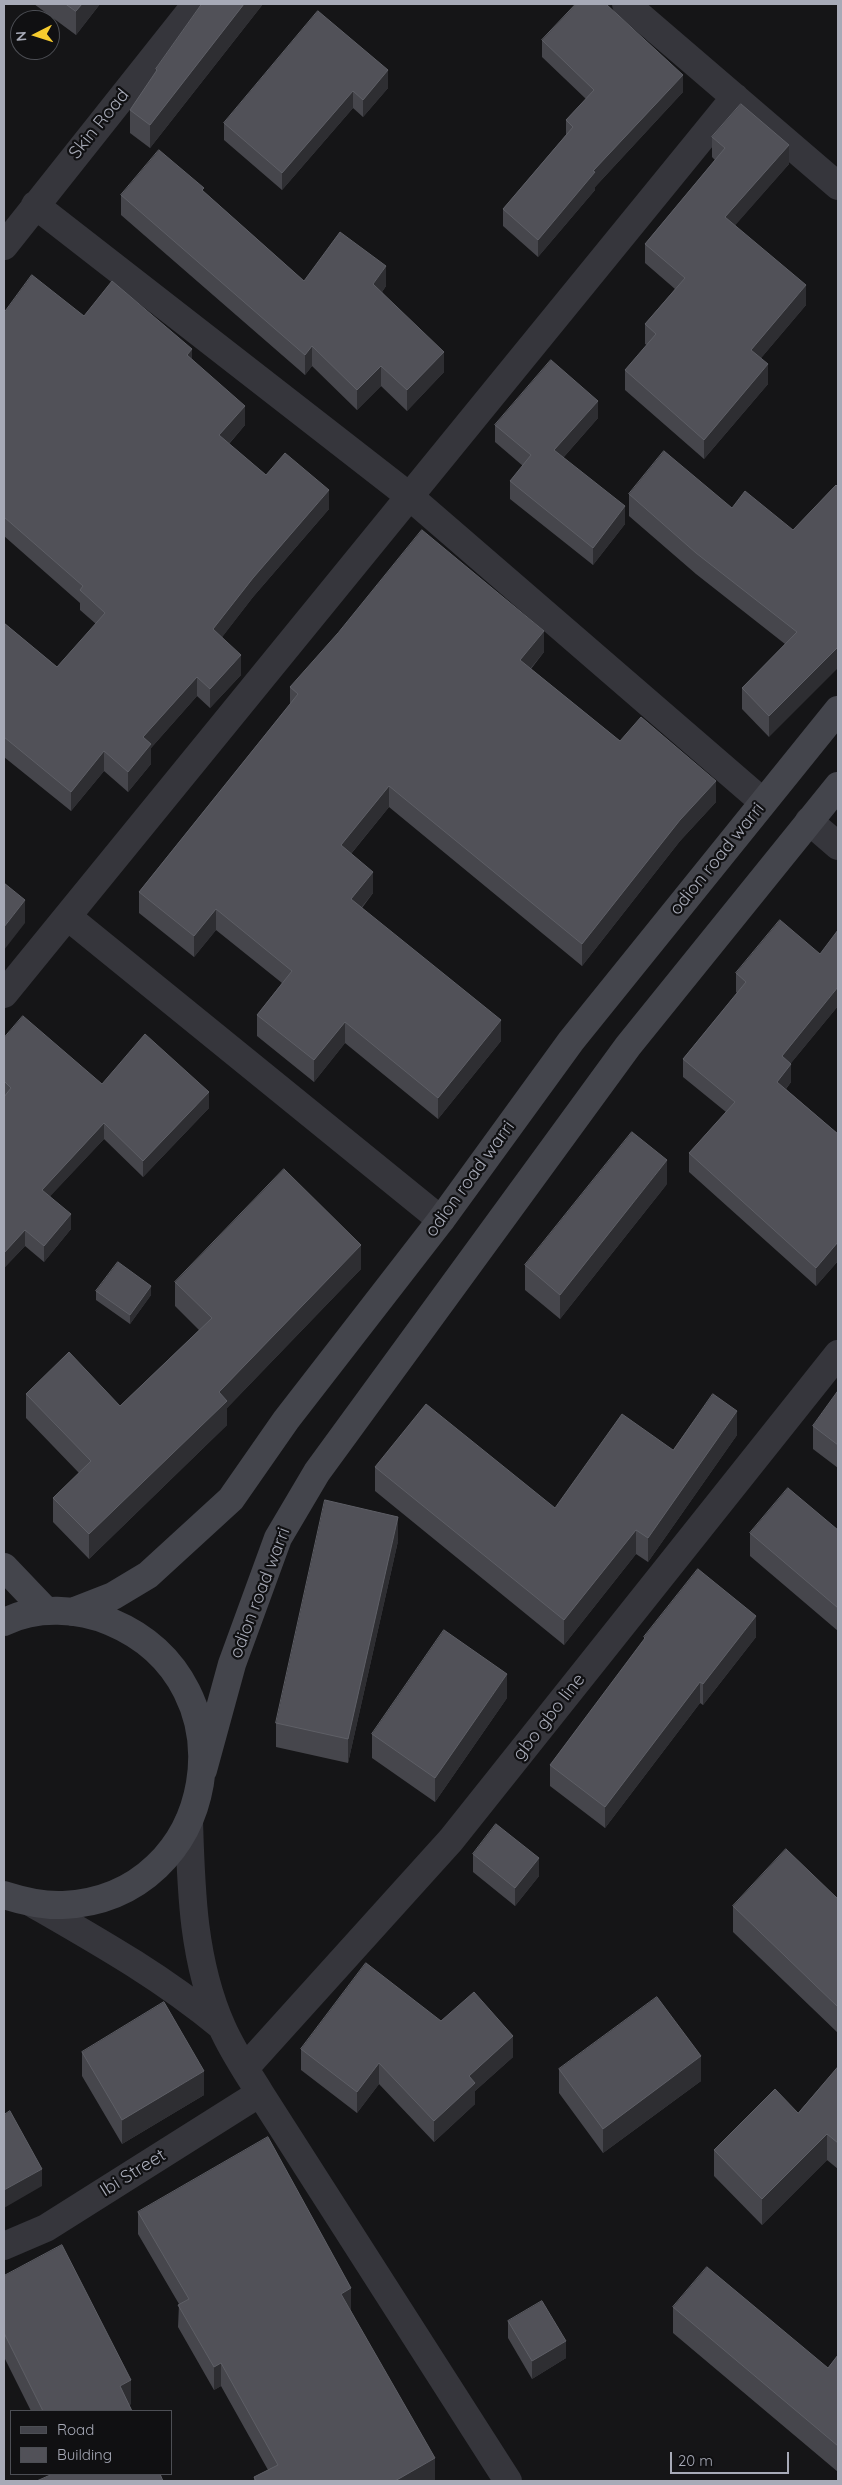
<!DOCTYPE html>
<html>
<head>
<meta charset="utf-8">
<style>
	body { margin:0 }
	#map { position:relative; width:842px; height:2485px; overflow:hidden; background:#151517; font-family:Quicksand,sans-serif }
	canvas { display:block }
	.frame { position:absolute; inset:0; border:5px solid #a7aab7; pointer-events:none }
	.legend { position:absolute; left:10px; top:2410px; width:162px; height:65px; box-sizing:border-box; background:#101012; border:1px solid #4c4e54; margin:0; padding:6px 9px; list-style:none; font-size:15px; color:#a7aab7 }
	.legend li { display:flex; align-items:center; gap:10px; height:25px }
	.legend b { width:25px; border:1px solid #4c4e54 }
	.north { position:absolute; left:10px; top:10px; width:50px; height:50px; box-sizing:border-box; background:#101012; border:1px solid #4c4e54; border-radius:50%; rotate:265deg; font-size:14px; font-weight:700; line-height:20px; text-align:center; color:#a7aab7 }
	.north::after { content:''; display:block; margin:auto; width:18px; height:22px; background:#f6cb2e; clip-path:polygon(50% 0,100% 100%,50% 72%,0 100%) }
	.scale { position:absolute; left:670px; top:2452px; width:119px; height:22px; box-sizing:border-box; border:2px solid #a7aab7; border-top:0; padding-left:6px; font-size:15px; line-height:18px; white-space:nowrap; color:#a7aab7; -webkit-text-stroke:4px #101012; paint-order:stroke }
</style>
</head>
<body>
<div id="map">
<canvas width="842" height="2485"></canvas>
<div class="frame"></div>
<ul class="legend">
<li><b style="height:6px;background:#44454c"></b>Road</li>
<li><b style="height:14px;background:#515158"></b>Building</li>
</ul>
<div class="north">N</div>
<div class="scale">20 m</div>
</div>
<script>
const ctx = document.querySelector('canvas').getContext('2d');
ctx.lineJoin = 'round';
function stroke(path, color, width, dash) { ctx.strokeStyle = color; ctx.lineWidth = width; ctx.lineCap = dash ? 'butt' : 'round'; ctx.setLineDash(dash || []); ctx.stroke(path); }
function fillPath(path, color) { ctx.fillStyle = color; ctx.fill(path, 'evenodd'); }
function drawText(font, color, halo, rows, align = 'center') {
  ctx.font = font + ' Quicksand,sans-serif'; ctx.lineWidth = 4.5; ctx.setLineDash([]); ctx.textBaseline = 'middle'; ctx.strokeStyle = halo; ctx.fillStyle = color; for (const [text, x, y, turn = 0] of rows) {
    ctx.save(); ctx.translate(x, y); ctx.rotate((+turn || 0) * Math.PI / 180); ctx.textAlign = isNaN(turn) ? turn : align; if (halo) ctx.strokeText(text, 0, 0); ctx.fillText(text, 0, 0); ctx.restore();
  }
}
stroke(new Path2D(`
	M626,4l212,182
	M35,205l374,291 354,306
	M4,246l192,-242
	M809,821l29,25
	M68,917l373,303
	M4,994l731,-897
	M189,1821c2,70 4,141 33,206 10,23 25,45 38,66l248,388
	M32,1903c66,38 130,74 189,123
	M245,2068l206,-228 387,-486
	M4,2246l42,-18 214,-135`), '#36363c', 28);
stroke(new Path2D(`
	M4,1567l42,44
	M72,1612l41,-16 35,-21 83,-76 55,-79 155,-200 130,-179 267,-331
	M4,1622c32,-16 75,-14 107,0 145,61 108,276 -48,283 -20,1 -40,-4 -59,-10
	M203,1770l29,-106 46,-126 39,-66 311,-426 210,-260`), '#44454c', 28);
fillPath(new Path2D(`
	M34,4h66l-24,31z
	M202,4h61l-113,144 -20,-15v-23l26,-38v-3z
	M318,11l70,77 -25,29 -10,-9 -71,82 -58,-50v-17z
	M542,40l141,52 -88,95v3l-57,67 -35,-31v-17l63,-74v-15l20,-21 -44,-42z
	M712,137l77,27 -54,61 71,80 -45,53 7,26 -64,75 -79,-69v-20l22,-25 -2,-1v-20l30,-35 -30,-26v-19l70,-84 -3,-3z
	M204,192l100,89 82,5 -4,6 62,80 -37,39 -26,-25 -24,24 -45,-44 -7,9 -184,-160v-20z
	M4,313l80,3 108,43 53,66 -16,19 37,31 63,34 -76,88 -31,40 19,38 -31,33 -13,-12 -46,52v16l-23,28 -24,-21 -33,40 -67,-54v-134l53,44 39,-43 -16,-14v-7l-76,-67z
	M598,418l-35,40 62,66 -32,41 -83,-66v-18l13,-15 -28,-24v-17z
	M836,485l-67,252 -27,-28v-21l43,-44 -89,-70 -67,-58v-22l103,14 61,22z
	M544,652l-13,17 89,72 96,61 -36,39 -98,125 -193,-159 -38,47 22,39 -11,15 139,133 -63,78 -93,-76 -31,39 -57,-46v-21l25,-32 -66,-53 -22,27 -55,-44v-21l151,-188v-17z
	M736,973l102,33 -47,57v19l-5,7 52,45v127l-22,25 -127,-114v-19l37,-41 -43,-35v-18l54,-66 -1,-1z
	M4,1038l98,46 107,24 -66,69 -39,-38 -54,57 21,33 -27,33 -19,-16 -21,22z
	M667,1184l-107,135 -35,-29v-25z
	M361,1269l-134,139v17l-138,134 -36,-37v-24l26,-25 -53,-55v-24l94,12 79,-76 -24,-24v-24z
	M96,1291l55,4 -21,29 -34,-24z
	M838,1391v77l-25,-19v-23z
	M737,1435l-89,127 -12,-8 -72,91 -189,-154v-24l180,41 118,-58z
	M838,1530v101l-88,-75v-23z
	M398,1541l-50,222 -72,-16v-24z
	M644,1637h112l-53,68 -3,-2 -95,125 -55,-42v-21l94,-125z
	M507,1698l-72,104 -63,-44v-24z
	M473,1854l66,22 -24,30 -42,-34z
	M838,1899v134l-105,-101v-26z
	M441,2021l72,36 -38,34v13l-41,38 -55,-58 -22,29 -56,-43v-21z
	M82,2052l122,43 -82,49 -40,-68z
	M838,2067v102l-11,-9 -65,65 -48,-49v-26l84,-37z
	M559,2069l142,12 -98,72 -44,-60z
	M138,2212l213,99 84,170h-181v-4l14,-7 -47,-84 -7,4 -36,-63 1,-23 -41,-70z
	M4,2276l127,128 -2,1 3,6h-101l-27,-54z
	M673,2307l155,61 10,-13v117l-165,-139z
	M508,2321l58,37 -34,21 -24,-41z`), '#46464c');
fillPath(new Path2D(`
	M82,4h18l-24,31v-24z
	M244,4h19l-113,144v-23z
	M388,70v18l-25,29v-17z
	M683,75v17l-88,95v3l-57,67v-17l55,-69z
	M353,91v17l-71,82v-17z
	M789,145v19l-64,73v-20z
	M386,266v20l-13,18v-20z
	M806,285v20l-55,65v-20z
	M312,346v20l-7,9v-20z
	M192,349v20l-5,-14z
	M444,352v20l-37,39v-21z
	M768,364v20l-64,75v-19z
	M381,366v20l-24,24v-20z
	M598,401v17l-44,50v-18z
	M245,406v19l-26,30v-20z
	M329,490v19l-76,88 -40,52v-20l40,-51z
	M625,506v18l-32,41v-17z
	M544,631v21l-24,29v-21z
	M838,647v21l-69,69v-21z
	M241,655v20l-31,33v-19z
	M197,677v19l-46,52v16l-23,28v-20l15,-35z
	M104,751v20l-33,40v-19z
	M716,781v21l-36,39 -98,125v-22l98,-124z
	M389,786v21l-48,59v-21z
	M373,872v21l-22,27v-21z
	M25,900v23l-21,27v-23z
	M216,909v21l-22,27v-21z
	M838,987v19l-56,68v-18z
	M501,1020v21l-63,78v-21z
	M345,1022v21l-31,39v-22z
	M791,1064v18l-14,18v-18z
	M209,1092v16l-66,69v-16z
	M104,1123v16l-62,66v-15z
	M667,1160v24l-107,135v-24z
	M71,1214v15l-27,33v-16z
	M25,1230v16l-21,22v-15z
	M838,1242v19l-22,25v-18z
	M361,1245v24l-134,139v17l-138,134v-25l130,-142z
	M151,1286v9l-21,29v-9z
	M737,1411v24l-89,127v-24z
	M398,1517v24l-50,222v-24z
	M636,1530v24l-72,91v-25z
	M756,1616v21l-53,68v-21z
	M507,1674v24l-72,104v-24z
	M700,1682v21l-95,125v-21z
	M539,1858v18l-24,30v-18z
	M513,2036v21l-38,34v13l-41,38v-21l35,-45z
	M701,2056v25l-98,72v-24z
	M379,2063v21l-22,29v-21z
	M204,2071v24l-82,49v-24z
	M827,2134v26l-65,65v-26z
	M42,2169v17l-38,22v-18z
	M351,2288v23l-10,-17z
	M566,2341v17l-34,21v-18z
	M221,2363v23l-7,4v-23z
	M131,2380v24l-11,6v-24z
	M435,2458v23h-40z`), '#2e2e32');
const building = new Path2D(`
	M66,4h16l-6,7z
	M202,4h42l-94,121 -20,-15 27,-40 -1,-1z
	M576,4h30l77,71 -90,96 2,1 -57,68 -35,-31 70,-82 -7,-7 28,-30 -52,-50z
	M318,11l70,59 -25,30 -10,-9 -71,82 -58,-50z
	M741,104l48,41 -64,72 81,68 -55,65 17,14 -64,76 -79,-70 31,-36 -11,-10 40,-46 -40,-34 80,-96 -13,-11z
	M159,150l45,38 -2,2 102,91 36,-49 46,34 -13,18 71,68 -37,38 -26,-24 -24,24 -45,-44 -7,9 -184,-160z
	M32,275l52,41 28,-35 80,68 -5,6 58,51 -26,29 47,40 19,-22 44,37 -76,88 -40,51 28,26 -31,34 -13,-12 -54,60 8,7 -23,28 -24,-21 -33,41 -67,-55v-114l53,44 48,-54 -25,-23 3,-4 -79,-69v-204z
	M551,360l47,41 -44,49 71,56 -32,42 -83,-67 21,-26 -36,-30z
	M664,451l68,57 13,-17 48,39 43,-45 2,2v160l-69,69 -27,-28 55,-56 -101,-79 -67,-59z
	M422,530l122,101 -24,29 100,81 21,-24 75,64 -36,39 -98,124 -193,-158 -48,59 32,27 -22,27 150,121 -63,78 -93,-76 -31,38 -57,-45 35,-44 -76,-62 -22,27 -55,-44 159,-198 -8,-7 48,-54z
	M4,883l21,17 -21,27z
	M780,920l40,34 18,-24v57l-56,69 9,8 -14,18 61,52v108l-22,26 -127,-115 46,-51 -52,-43 63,-77 -10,-9z
	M23,1016l79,68 43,-50 64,58 -66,69 -39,-38 -62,67 29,24 -27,32 -19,-16 -21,23v-156l7,-9 -7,-7v-43z
	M632,1132l35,28 -107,135 -35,-30z
	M284,1169l77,76 -142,147 8,9 -138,133 -36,-36 38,-37 -65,-67 43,-42 51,54 92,-88 -37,-36z
	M118,1262l33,24 -21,29 -34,-24z
	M838,1391v54l-25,-19z
	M713,1394l24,17 -89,127 -12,-8 -72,90 -189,-153 51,-63 129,104 67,-94 51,36z
	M788,1488l50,42v78l-88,-75z
	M325,1500l73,17 -50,222 -72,-16z
	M698,1569l58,47 -53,68 -3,-2 -95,125 -55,-42 95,-127 -1,-1z
	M444,1630l63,44 -72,104 -63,-44z
	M496,1824l43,34 -24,30 -42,-34z
	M786,1849l52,50v108l-105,-101z
	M366,1963l75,58 33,-29 39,44 -44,40 6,7 -41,38 -55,-58 -22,29 -56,-43z
	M657,1997l44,59 -98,73 -44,-60z
	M164,2002l40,69 -82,49 -40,-68z
	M838,2067v76l-11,-9 -65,65 -48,-49 61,-61 23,24z
	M10,2111l32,58 -38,21v-75z
	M268,2137l83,151 -10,6 94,164 -40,23h-139l-2,-4 24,-12 -57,-102 -7,4 -36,-62 11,-6 -51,-87z
	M62,2245l69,135 -11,6 12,25h-89l-39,-78v-57z
	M707,2267l121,101 10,-13v91l-165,-139z
	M542,2301l24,40 -34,20 -24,-40z
	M53,2474h107l3,7h-126z`);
fillPath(building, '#515158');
stroke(building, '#5e5f66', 1);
drawText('18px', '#a7aab7', '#101012', [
	["Skin Road",99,124,-51],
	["odion road warri",717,859,-51],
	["odion road warri",470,1179,-54],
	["odion road warri",260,1593,-69],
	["gbo gbo line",549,1717,-52],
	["Ibi Street",133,2173,-32]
]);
</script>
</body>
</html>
